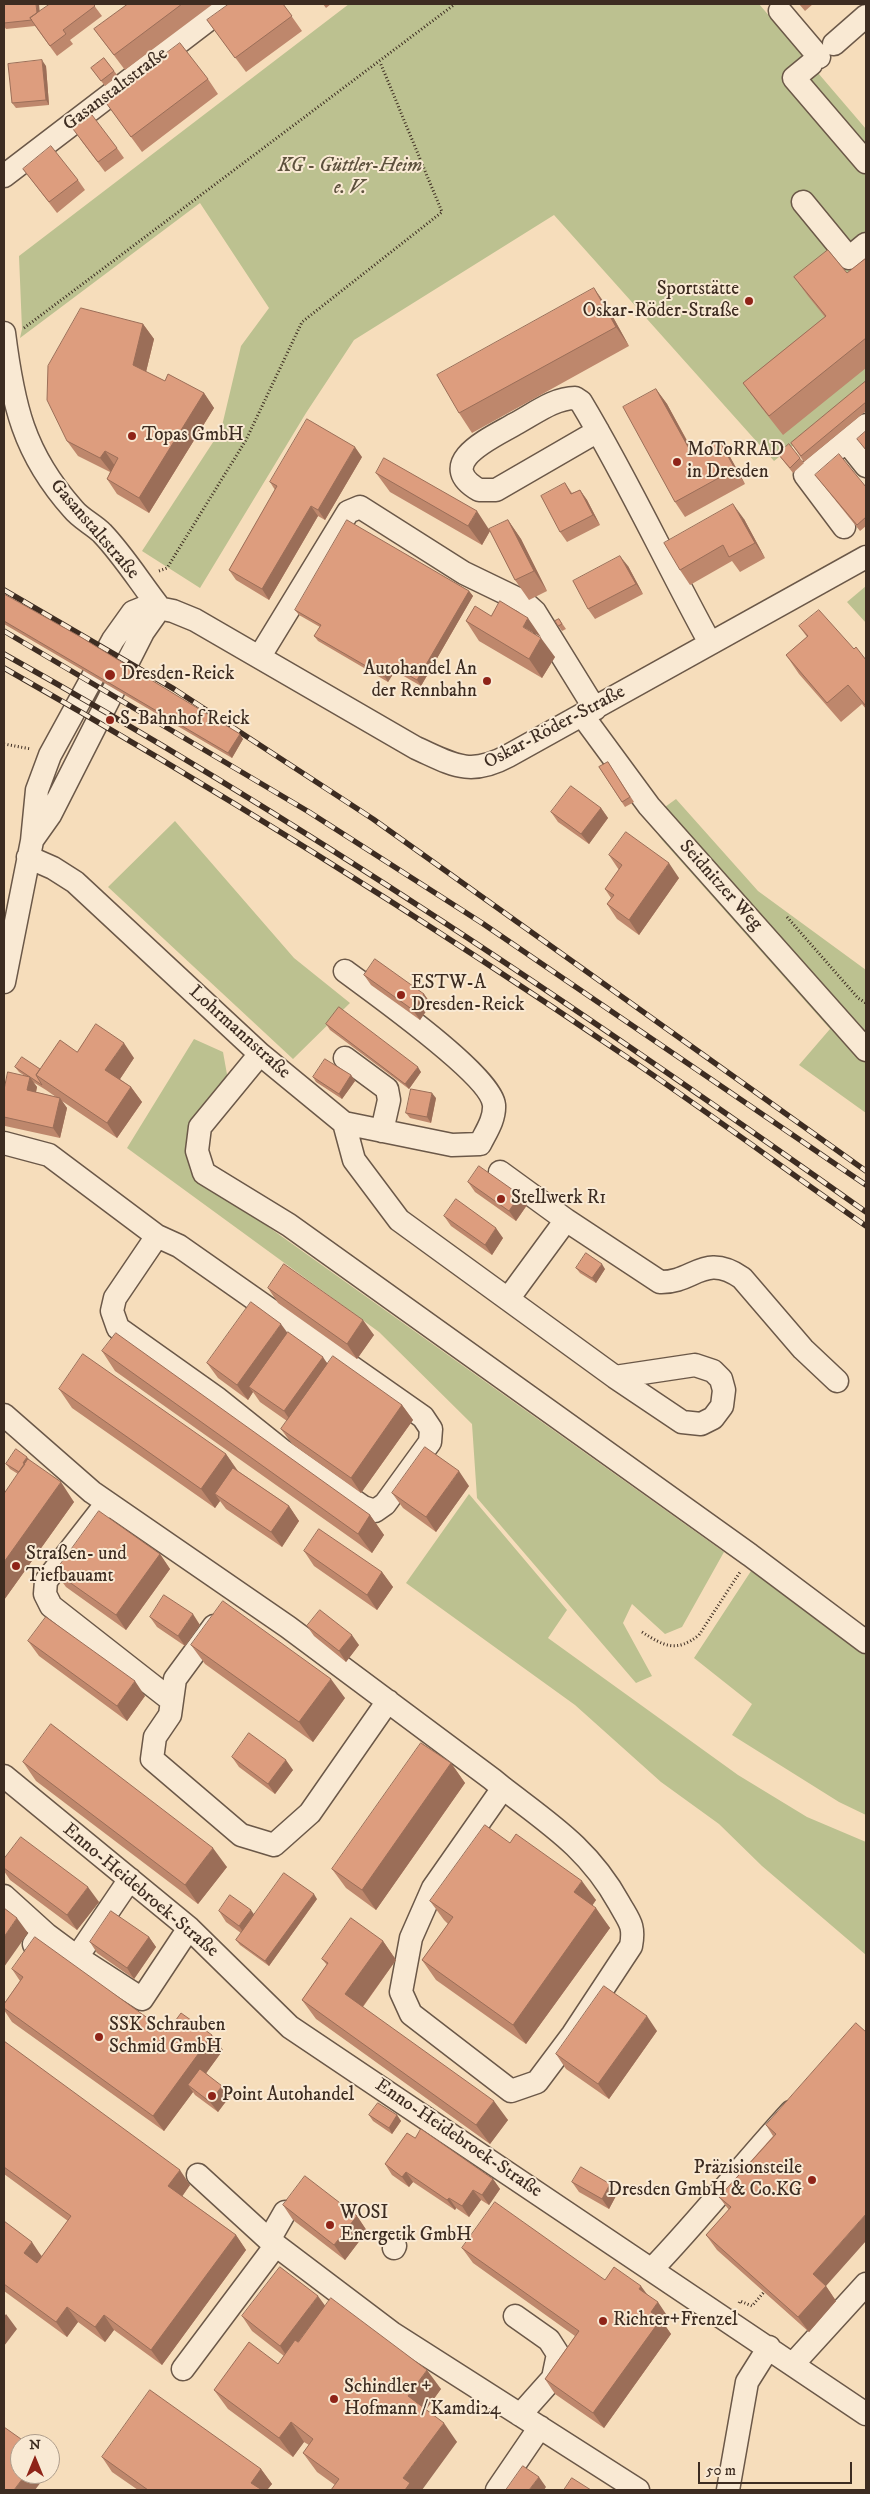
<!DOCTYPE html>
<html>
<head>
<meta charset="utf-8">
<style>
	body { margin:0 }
	#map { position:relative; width:870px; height:2494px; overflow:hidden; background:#f6ddbb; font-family:"IM FELL DW Pica",serif }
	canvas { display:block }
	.frame { position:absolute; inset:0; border:5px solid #3d2c21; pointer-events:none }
	.north { position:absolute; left:10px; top:2434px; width:50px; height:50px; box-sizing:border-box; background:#f9e9d3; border:1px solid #ae9d8c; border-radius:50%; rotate:0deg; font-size:14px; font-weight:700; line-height:20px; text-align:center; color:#3d2c21 }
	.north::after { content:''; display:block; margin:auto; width:18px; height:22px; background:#8f2418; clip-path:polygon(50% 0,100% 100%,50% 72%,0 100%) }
	.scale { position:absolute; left:698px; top:2462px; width:154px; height:22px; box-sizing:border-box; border:2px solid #3d2c21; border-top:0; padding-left:6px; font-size:15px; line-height:18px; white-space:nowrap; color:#3d2c21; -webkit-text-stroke:4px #f9e9d3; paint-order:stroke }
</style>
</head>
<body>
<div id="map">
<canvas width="870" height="2494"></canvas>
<div class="frame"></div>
<div class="north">N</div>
<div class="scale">50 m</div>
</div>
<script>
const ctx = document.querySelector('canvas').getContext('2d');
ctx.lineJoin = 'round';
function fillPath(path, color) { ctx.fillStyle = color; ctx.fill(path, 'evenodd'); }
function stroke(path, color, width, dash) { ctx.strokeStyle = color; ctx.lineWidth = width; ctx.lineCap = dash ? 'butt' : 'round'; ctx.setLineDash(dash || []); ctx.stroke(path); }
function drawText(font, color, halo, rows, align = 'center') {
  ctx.font = font + ' "IM FELL DW Pica",serif'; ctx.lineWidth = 4; ctx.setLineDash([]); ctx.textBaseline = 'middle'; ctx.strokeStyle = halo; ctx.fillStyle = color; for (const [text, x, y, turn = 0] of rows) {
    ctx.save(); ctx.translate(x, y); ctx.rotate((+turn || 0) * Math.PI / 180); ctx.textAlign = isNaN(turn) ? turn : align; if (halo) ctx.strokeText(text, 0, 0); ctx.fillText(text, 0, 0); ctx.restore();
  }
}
fillPath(new Path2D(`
	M349,4h410l107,125v258l-92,74 -220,-246 -200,125 -48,73 -106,175 -58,-37 79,-121 20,-84 28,-38 -69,-105 -180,135 2,-9 -3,-73z
	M866,586v37l-19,-21z
	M676,799l82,92 108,79v143l-67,-48 31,-36 -168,-189 -15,-20z
	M175,821l119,137 56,45 -57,56 -185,-172z
	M194,1039l29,13 5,28 -41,54 3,37 534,381 -42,75 -17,7 -33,-30 -9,19 29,53 -16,7 -159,-185 -5,-74 -93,-92 -252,-184z
	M469,1494l98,116 -19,28 190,137 69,42 59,25v113l-104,-89 -43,-42 -58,-42 -86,-77 -169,-122z
	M751,1571l115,79v165l-27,-13 -107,-67 20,-31 -58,-46z`), '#bcc190');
const minor = new Path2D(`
	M780,11l39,46
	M834,44l32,-28
	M811,64l-17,14 72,84
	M4,176l225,-172
	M803,202l46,56 17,-14
	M4,333c9,71 19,120 69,176 8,10 20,15 29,24 22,23 39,51 58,75
	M598,431l-102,59h-17c-47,-27 14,-53 36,-66 19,-10 39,-26 60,-26l6,4c47,78 85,161 129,241
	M846,441l20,25
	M844,527l-39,-52 61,-50
	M260,656l88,-144 12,-5 104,66 60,29 11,10 60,97
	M582,715l67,91 217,244
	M33,839l17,-24 93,-183 17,-24
	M28,857l25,11 22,14 185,172 84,69 108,22 28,-1c6,-12 15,-25 14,-39 -3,-30 -121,-113 -149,-134
	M4,982l28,-141 5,-51 13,-35 63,-115 20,-28 15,-6 25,5 22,9 221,128c36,16 53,29 92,8l358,-199
	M260,1054l-60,73 -3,24 7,22 85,52 461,330 116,87
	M345,1058l42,31 2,11 -7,31
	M344,1123l10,37 45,60 216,157 67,45 19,2 12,-6 9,-12 2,-16 -3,-11 -8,-8 -18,-6 -80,12
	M4,1143l45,12 108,81 22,10 244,171 8,12 -1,13 -45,62 -10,7 -12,-4 -80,-56 -65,-52 -100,-71 -6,-17 3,-13 42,-62
	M500,1172l66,48
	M508,1299l58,-79 94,62c34,1 44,-30 82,-4l61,71 34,32
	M4,1415l88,77 196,135 204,152 11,9c48,37 86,61 116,115 10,18 16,22 12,43l-58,88 -36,48 -26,9 -100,-77 -10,-22 10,-54 22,-50 70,-100
	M106,1504l-60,77 -1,13 6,12 120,94
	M214,1626l-39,53 -5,36 -15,22 -3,22 89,76 33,10 36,-32 78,-112
	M4,1776l185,152 101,99 576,387
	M4,1896l42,38
	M34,1944l7,-10h5l31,23 53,-78
	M77,1957l65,42 47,-71
	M198,2175l71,65 123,93 246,157
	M269,2240l16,-28
	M394,2248l1,-2
	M652,2269c49,-51 92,-106 139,-157
	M515,2316l34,24 9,14 -5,24 -33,37
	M793,2364l73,-80
	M183,2369l93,-124
	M497,2490l43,-63
	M728,2490l19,-108 22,-35`);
stroke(minor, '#6b5848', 25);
stroke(new Path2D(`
	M24,328l431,-324
	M159,571l8,-3 79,-128 56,-118 140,-110 -62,-150
	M4,744l27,5
	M787,917l71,81 8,5
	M642,1632c22,14 34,21 57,3l41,-63
	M739,2303l1,-2 12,5 12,-14`), '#3d2c21', 3, [1, 2.5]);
stroke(minor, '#f9e9d3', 22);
const rail = new Path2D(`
	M4,590l170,99 199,130 493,352
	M4,631l305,181 173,111 384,262
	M4,654c299,167 583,360 862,558
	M4,668c215,122 426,255 630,394 79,54 155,110 232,164`);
stroke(rail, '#3d2c21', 5.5);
stroke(rail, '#f9e9d3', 4, [11]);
fillPath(new Path2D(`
	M4,4l36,7 53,-7 9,12 -32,24 3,4 -16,12 -22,-30 -29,3 -2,-3z
	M128,4h85l-88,66 -31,-41z
	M283,4l19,27 -56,41 -39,-52z
	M323,4h8l-5,4z
	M799,4h14l-8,7z
	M104,58l14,18 -13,10 -14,-18z
	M46,66l3,39 -33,3 -4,-5z
	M208,79l10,15 -76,58 -38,-52z
	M80,139l37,9 7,10 -19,14z
	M23,169l55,11 7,10 -28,23z
	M866,258v110l-83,67 -26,-33 -14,-19 82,-66 -17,-21 -14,-19 53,-4z
	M608,308l21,38 -157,87 -13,-20z
	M143,324l11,15 -8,33 19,9 39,12 10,15 -65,105 -32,-19 -10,-15 3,-7 -32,-16 -11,-15z
	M866,381v30l-62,51 -13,-19z
	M656,389l11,15 27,49 25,-13 10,15 16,29 -60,33 -10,-15z
	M778,454l22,4 4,5 -11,10z
	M362,457l-37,63 -7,-4 -49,84 -33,-20 -7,-10 46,-80 -5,-8z
	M376,473l114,57 18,-10 13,19 26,52 -18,9 -14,-20 -25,-49 -8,14 -92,-53z
	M815,475l51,12v39l-6,5z
	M565,483l7,10 8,-3 7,10 13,25 -33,17 -7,-10z
	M744,519l21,39 -25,14 -8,-11 -42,24 -10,-15z
	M628,566l15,28 -48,25 -7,-10z
	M469,591l4,5 -52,90 -26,-15 -7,11 -70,-41 -4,-5 6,-9 -21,-12 -4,-5z
	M4,594l239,145 -11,19 -228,-134z
	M491,616l64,41 -13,21 -63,-37 -13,-20z
	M559,619l7,10 -4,2 -7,-10z
	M799,626l55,23 12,11v49l-4,-5 -21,18 -42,-48 -13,-19 21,-18z
	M608,762l26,40 -9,5 -26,-40z
	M601,808l7,10 -19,26 -31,-22 -7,-10z
	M609,855l70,23 -40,57 -22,-16 -10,-15 4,-6 -6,-9 14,-19z
	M364,975l60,19 7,10 -11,16 -49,-35z
	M326,1024l95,48 -12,17 -79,-59z
	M77,1052l57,6 -14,21 11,8 11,15 -25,36 -55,-37 5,7 -7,30 -55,-12 -1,-2v-34l21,-14 -6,-4 -4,-5 25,2zM33,1082l13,8 10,7 -20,-5 1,-5z
	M351,1075l4,6 -13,18 -26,-17 -3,-5z
	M436,1098l-5,25 -21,-5 -4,-5z
	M468,1182l52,13 7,10 -11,16 -41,-29z
	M444,1216l59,22 -11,17 -41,-29z
	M576,1268l29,1 -9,14 -16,-10z
	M268,1288l106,47 -17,24 -79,-56z
	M288,1333l40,31 74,41 11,15 -52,73 -69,-49 -11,-15 6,-8 -27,-19 -7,-10 -5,8 -30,-22 -11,-15z
	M102,1351l268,164 14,20 -12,18 -257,-182z
	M59,1389l167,65 12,17 51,35 10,15 -17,26 -56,-38 -6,-8 -5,7 -143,-100z
	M29,1460l45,42 -70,98v-106l14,-20 -8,-5 -4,-5z
	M469,1486l-33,46 -33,-24 -11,-15z
	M304,1551l78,21 11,15 -16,23 -63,-44z
	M160,1554l10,15 -44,61 -60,-43 -11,-15z
	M150,1617l50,8 -15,21 -28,-19z
	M307,1626l52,19 -13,17 -32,-26z
	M28,1641l117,55 -18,25 -88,-65z
	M191,1645l154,53 -32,44 -108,-78z
	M232,1757l61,13 -18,24 -36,-27z
	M23,1762l204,105 -29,37 -162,-123z
	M451,1763l14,20 -89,127 -30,-22 -14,-19z
	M510,1843l86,57 -4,5 18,23 -84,116 -90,-64 -14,-20 26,-36 -4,-4 -14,-19z
	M4,1859l95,43 -22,28 -67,-50 -6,-9z
	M317,1899l-48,67 -29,-21 -4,-5 5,-7 -15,-11 -7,-11 35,4z
	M149,1937l7,10 -22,32 -37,-26 -7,-11z
	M383,1941l13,19 -33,47 145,113 -18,24 -174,-125 -14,-19 25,-35 -5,-6z
	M12,1969l155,63 56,18 -17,23 24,23 -12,16 -23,-17 -2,-3 -29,39 -152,-109 -8,-12v-6l16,-23z
	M856,2023l-30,263 10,15 -27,31 -92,-82 -11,-15 23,-25 -10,-13 54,-61 -7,-11z
	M657,2031l-48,68 -43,-30 -10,-15z
	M4,2041l186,144 -8,11 54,39 10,15 -84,115 -48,-35 -9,12 -27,-20 -11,15 -63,-46v-70l38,35 26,-35 -64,-47z
	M369,2115h28l4,6 -9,13 -19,-13z
	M415,2138l78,41 7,10 -11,16 -8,-5 -12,17 -13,-9 -1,2 -42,-28 -4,5 -17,-12 -7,-11z
	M572,2182l38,2 7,10 -8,15 -30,-17z
	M283,2205l74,11 10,15 -22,29 -52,-40z
	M462,2248l143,32 43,15 20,22 -4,7 7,10 -67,94 -49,-34 -10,-15 30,-43 -102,-73z
	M325,2306l116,83 -15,21 31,32 -122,43 -18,-13 -14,-19 6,-8 -5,-3 -11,15 -65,-48 -14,-19 64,-26 6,-8 -32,-25 -10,-15z
	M102,2457l159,12 11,15 -5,6h-129l-26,-18z`), '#be876c');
fillPath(new Path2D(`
	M36,4h3l2,21 -3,-5z
	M42,60l4,6 3,39 -3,-5z
	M594,288l14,20 21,38 -13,-19z
	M143,324l11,15 -10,41 -11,-15z
	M656,389l11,15 35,65 -10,-15z
	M204,393l10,15 -65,105 -10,-15z
	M719,440l10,15 16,29 -10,-15z
	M355,447l7,10 -37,63 -7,-10z
	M105,451l10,15 -4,6 -11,-14z
	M580,490l7,10 13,25 -7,-10z
	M733,504l11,15 21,39 -10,-15z
	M311,506l7,10 -49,84 -7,-11z
	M477,511l13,20 -8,14 -14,-19z
	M508,520l13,19 26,52 -13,-20z
	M620,556l8,10 15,28 -7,-10z
	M469,591l4,5 -52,90 -4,-6z
	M528,618l13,19 -18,-10z
	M541,638l14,19 -13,21 -13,-19z
	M391,665l4,6 -7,11 -3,-5z
	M240,734l3,5 -11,19 -4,-5z
	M601,808l7,10 -19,26 -8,-10z
	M669,863l10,15 -40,57 -10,-15z
	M424,994l7,10 -11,16 -7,-10z
	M124,1043l10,15 -18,27 -11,-15z
	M418,1067l3,5 -12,17 -4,-5z
	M351,1075l4,6 -13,18 -3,-5z
	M30,1077l7,10 -3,14 -7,-11z
	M131,1087l11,15 -25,36 -10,-15z
	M432,1093l4,5 -5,25 -4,-6z
	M60,1098l7,10 -7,30 -7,-10z
	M520,1195l7,10 -11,16 -7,-10z
	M496,1228l7,10 -11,17 -7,-10z
	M602,1264l3,5 -9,14 -4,-5z
	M363,1320l11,15 -17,24 -10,-15z
	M281,1324l11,15 -43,48 4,5 -5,8 -11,-15z
	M323,1357l10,15 -39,54 -10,-15z
	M402,1405l11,15 -52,73 -10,-15z
	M226,1454l13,19 -24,21 5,7 -5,7 -14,-19z
	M27,1457l4,5 -4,6 -4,-5z
	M459,1471l10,15 -33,46 -10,-15z
	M61,1482l13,20 -70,98v-38z
	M289,1506l10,15 -17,26 -11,-15z
	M370,1515l14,20 -12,18 -14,-19z
	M160,1554l10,15 -44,61 -10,-15z
	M382,1572l11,15 -16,23 -10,-15z
	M193,1614l7,11 -15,21 -7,-10z
	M352,1635l7,10 -13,17 -7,-11z
	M331,1679l14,19 -32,44 -14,-20z
	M135,1681l10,15 -18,25 -10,-15z
	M286,1760l7,10 -18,24 -7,-10z
	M451,1763l14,20 -89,127 -14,-20z
	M213,1848l14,19 -29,37 -13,-19z
	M582,1881l14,19 -8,12 -14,-20z
	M88,1887l11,15 -22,28 -10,-15z
	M314,1894l3,5 -48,67 -4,-5z
	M596,1908l14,20 -84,116 -13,-19z
	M251,1910l7,10 -12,16 -7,-10z
	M17,1918l11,15 -24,34v-30z
	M149,1937l7,10 -22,32 -7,-11z
	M383,1941l13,19 -38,53 -13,-19z
	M647,2016l10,15 -48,68 -11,-15z
	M212,2035l11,15 -29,40 -6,-5 5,7 -29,39 -11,-15z
	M222,2086l8,10 -12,16 -8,-10z
	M494,2101l14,19 -18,24 -14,-19z
	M397,2115l4,6 -9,13 -3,-6z
	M180,2170l10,15 -11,16 -11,-15z
	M406,2172l7,10 -4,5 -7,-10z
	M493,2179l7,10 -11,16 -7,-10z
	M610,2184l7,10 -8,15 -7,-10z
	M473,2190l8,10 -12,17 -7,-11z
	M449,2198l7,10 -1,2 -8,-10z
	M866,2214v27l-40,45 10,15 -27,31 -11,-15 15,-43z
	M357,2216l10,15 -22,29 -11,-15z
	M236,2235l10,15 -84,115 -11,-15z
	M32,2242l10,15 -8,11 -10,-15z
	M641,2286l11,15 -13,-12z
	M318,2296l11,15 -39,50 -10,-15z
	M658,2302l10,15 -4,7 7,10 -67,94 -11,-15 58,-101z
	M67,2307l11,15 -11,15 -11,-15z
	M6,2314l11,15 -13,17v-29z
	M104,2315l10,15 -9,12 -10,-15z
	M427,2370l14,19 -20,27 -13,-20z
	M291,2422l13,20 -11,15 -14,-19z
	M444,2423l13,19 -35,48h-17l-2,-12z
	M261,2469l11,15 -5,6h-11l-5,-7z
	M26,2474h21l-12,16h-21z
	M539,2477l7,10 -2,3h-15z`), '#9b6e58');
const building = new Path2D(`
	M4,4h32l1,9 -7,5 2,2 -28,3z
	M50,4h43l2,2 -32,24 3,4 -16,12 -20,-28z
	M128,4h54l-68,51 -20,-26z
	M229,4h54l9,12 -57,42 -28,-38z
	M180,43l28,36 -77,58 -27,-37z
	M104,58l10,13 -13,10 -10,-13z
	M42,60l4,40 -34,3 -4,-39z
	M92,115l25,33 -19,14 -25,-33z
	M51,146l27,34 -29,22 -26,-33z
	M828,250l19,23 19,-15v80l-97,78 -26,-33 83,-67 -32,-39z
	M594,288l22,39 -157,86 -22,-38z
	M81,308l62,16 -10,41 32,16 3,-7 36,19 -65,105 -32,-19 11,-21 -13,-7 -5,7 -33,-17 -20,-41 1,-34z
	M866,381v21l-65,54 -10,-13z
	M656,389l36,65 27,-14 16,29 -60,33 -52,-95z
	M307,419l48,28 -37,63 -7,-4 -49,83 -33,-19 48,-84 -7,-4z
	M866,431v19l-9,-11z
	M789,444l11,14 -10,10 -12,-14z
	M839,454l27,33v30l-9,8 -42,-50z
	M384,458l93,53 -9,15 -92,-53z
	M565,483l6,11 9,-4 13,25 -33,17 -19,-36z
	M733,504l22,39 -26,14 -6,-12 -43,25 -16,-27z
	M347,520l122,71 -52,89 -26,-15 -6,12 -71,-41 7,-11 -26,-15z
	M508,520l26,51 -19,9 -26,-51z
	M620,556l16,28 -48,25 -15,-28z
	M4,594l75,42 161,98 -12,19 -224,-132z
	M500,601l28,17 -5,9 18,11 -12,21 -63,-38 9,-15 16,10z
	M819,610l35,39 2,-2 10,13v46l-18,-21 -21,18 -41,-48 22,-19 -9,-10z
	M559,619l3,5 -4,2 -3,-5z
	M608,762l22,35 -8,5 -23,-35z
	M571,786l30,22 -20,26 -30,-22z
	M626,832l43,31 -40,57 -22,-16 7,-9 -9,-6 17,-24 -13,-10z
	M375,959l49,35 -11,16 -49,-35z
	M339,1007l79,60 -13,17 -79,-60z
	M96,1024l28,19 -19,27 26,17 -24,36 -71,-48 24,-35 17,12z
	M22,1057l18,12 -4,6 6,10 -27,-18z
	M325,1059l26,16 -12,19 -26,-17z
	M8,1072l22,5 -3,13 33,8 -7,30 -49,-11v-27z
	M411,1089l21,4 -5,24 -21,-4z
	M479,1166l41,29 -11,16 -41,-29z
	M456,1199l40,29 -11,17 -41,-29z
	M586,1253l16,11 -10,14 -16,-10z
	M284,1264l79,56 -16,24 -79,-56z
	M251,1302l30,22 -44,61 -30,-22z
	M288,1332l35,25 -39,54 -35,-24z
	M116,1333l254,182 -12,19 -256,-183z
	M83,1354l143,100 -25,35 -142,-100z
	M333,1356l69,49 -51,73 -70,-49z
	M425,1447l34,24 -33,46 -34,-24z
	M16,1449l11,8 -4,6 2,1 -6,8 -13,-8z
	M28,1459l33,23 -57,80v-68z
	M233,1468l56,38 -18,26 -56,-38z
	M99,1511l61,43 -44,61 -61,-43z
	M319,1529l63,43 -15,23 -63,-44z
	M164,1595l29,19 -15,22 -28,-19z
	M223,1601l108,78 -32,43 -108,-77z
	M320,1610l32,25 -13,16 -32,-25z
	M46,1617l89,64 -18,25 -89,-65z
	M51,1724l162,124 -28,37 -162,-123z
	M249,1733l37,27 -18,24 -36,-27z
	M421,1743l30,20 -89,127 -30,-21z
	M485,1825l25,18 6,-9 66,47 -8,11 22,16 -83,117 -91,-65 31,-43 -23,-16z
	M21,1837l67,50 -21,28 -63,-47v-9z
	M284,1873l30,21 -49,67 -29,-21z
	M230,1895l21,15 -12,16 -20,-15z
	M4,1908l13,10 -13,19z
	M111,1911l38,26 -22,31 -37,-26z
	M351,1918l32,23 -38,53 149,107 -18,24 -174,-125 26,-37 -6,-4z
	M35,1937l132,95 14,-19 31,22 -59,81 -149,-108v-4l19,-27 -11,-8z
	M604,1986l43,30 -49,68 -42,-30z
	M856,2023l10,9v182l-53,60 13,12 -28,31 -92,-82 25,-28 -12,-10 57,-63 -10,-9z
	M4,2041l176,129 -12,16 68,49 -85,115 -47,-35 -9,12 -28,-20 -11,15 -52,-38v-63l28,21 -8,11 13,10 34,-47 -67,-49z
	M200,2069l22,17 -12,16 -22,-17z
	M378,2103l19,12 -8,13 -20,-13z
	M421,2129l72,50 -11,16 -9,-5 -11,16 -13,-8 -2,2 -41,-28 -4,5 -17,-13 22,-31 8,5z
	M581,2167l29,17 -8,15 -30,-17z
	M305,2176l52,40 -23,29 -51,-40z
	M495,2202l110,78 9,-13 27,19 -2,3 19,13 -7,10 10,7 -68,94 -48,-34 34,-48 -117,-83z
	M280,2267l38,29 -38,50 -38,-30z
	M331,2298l96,72 -19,26 36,27 -41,55 7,5 -5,7h-74l8,-11 -36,-26 10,-14 -22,-17 -12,16 -65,-48 35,-48 29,22 17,-24 3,2z
	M150,2390l111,79 -10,14 11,7h-114l-46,-33z
	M4,2427l24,17h-8v30h6l-12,16h-10z
	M523,2466l16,11 -10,13h-23z
	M572,2478l19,12h-27z`);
fillPath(building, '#dd9d7e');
stroke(building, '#9b6e58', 1);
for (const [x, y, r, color] of [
	[749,301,5,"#8f2418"],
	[132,436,5,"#8f2418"],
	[677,462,5,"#8f2418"],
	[110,675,6,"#8f2418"],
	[487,681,5,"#8f2418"],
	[110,720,5,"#8f2418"],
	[401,995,5,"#8f2418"],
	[501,1199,5,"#8f2418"],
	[16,1566,5,"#8f2418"],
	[99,2037,5,"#8f2418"],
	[212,2096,5,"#8f2418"],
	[812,2180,5,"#8f2418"],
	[330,2225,5,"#8f2418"],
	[603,2321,5,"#8f2418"],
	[334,2399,5,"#8f2418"]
]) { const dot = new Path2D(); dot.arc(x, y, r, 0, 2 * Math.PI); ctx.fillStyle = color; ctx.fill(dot); stroke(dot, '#f9e9d3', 2); }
drawText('19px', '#3d2c21', '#f9e9d3', [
	["Gasanstaltstraße",116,90,-37],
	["Gasanstaltstraße",94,530,49],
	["Oskar-Röder-Straße",555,728,-28],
	["Seidnitzer Weg",720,886,48],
	["Lohrmannstraße",239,1033,42],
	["Enno-Heidebroek-Straße",140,1891,40],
	["Enno-Heidebroek-Straße",458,2139,34]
]);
drawText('italic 19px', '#5d513d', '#f9e9d3', [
	["KG - Güttler-Heim",350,167],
	["e. V.",350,189]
]);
drawText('19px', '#3d2c21', '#f9e9d3', [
	["Sportstätte",739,290,"right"],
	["Oskar-Röder-Straße",739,312,"right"],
	["Topas GmbH",142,436],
	["MoToRRAD",687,451],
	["in Dresden",687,473],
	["Autohandel An",477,670,"right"],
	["der Rennbahn",477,692,"right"],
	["Dresden-Reick",121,675],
	["S-Bahnhof Reick",120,720],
	["ESTW-A",411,984],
	["Dresden-Reick",411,1006],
	["Stellwerk R1",511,1199],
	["Straßen- und",26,1555],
	["Tiefbauamt",26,1577],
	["SSK Schrauben",109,2026],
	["Schmid GmbH",109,2048],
	["Point Autohandel",222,2096],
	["Präzisionsteile",802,2169,"right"],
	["Dresden GmbH & Co.KG",802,2191,"right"],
	["WOSI",340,2214],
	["Energetik GmbH",340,2236],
	["Richter+Frenzel",613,2321],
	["Schindler +",344,2388],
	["Hofmann / Kamdi24",344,2410]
], 'left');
</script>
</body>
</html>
